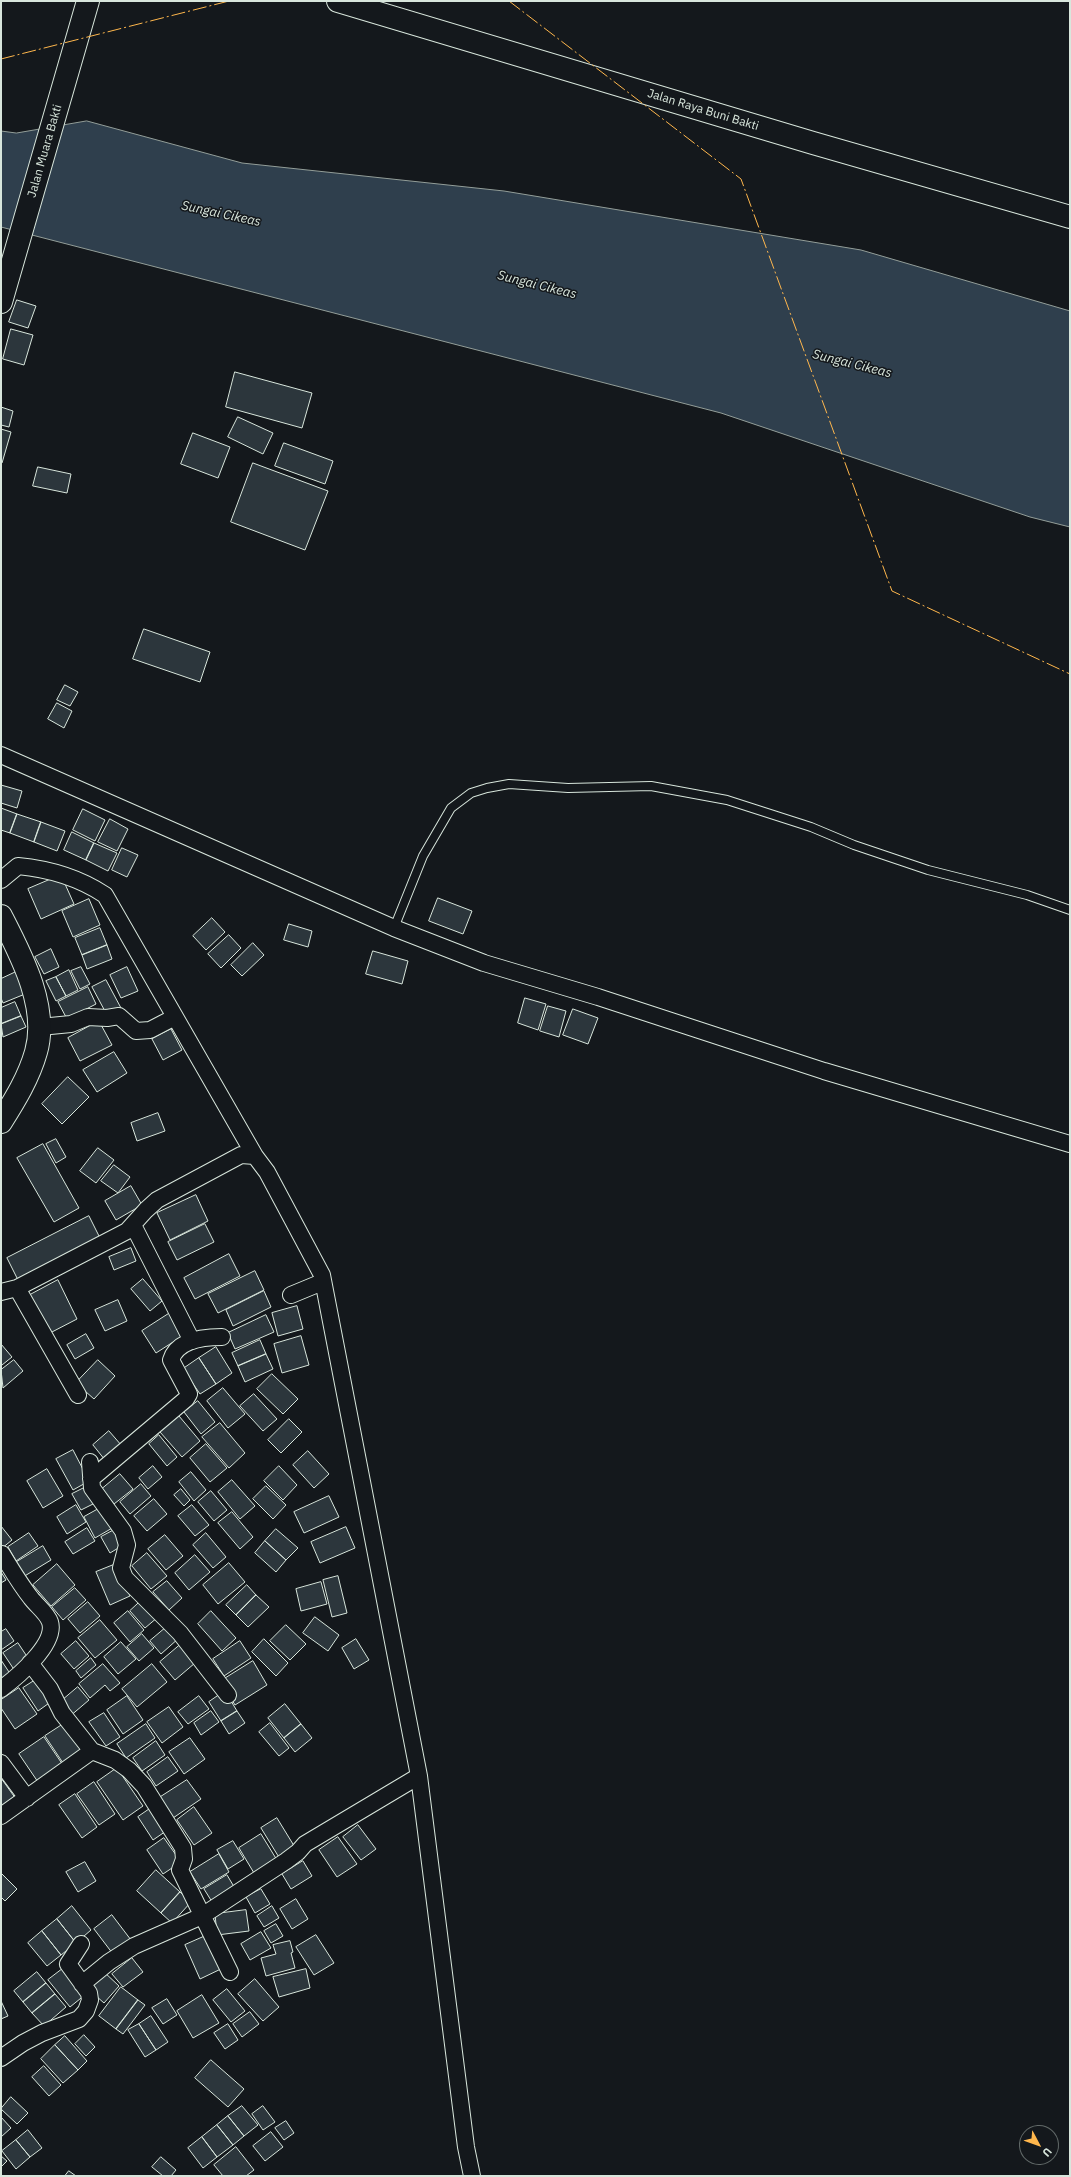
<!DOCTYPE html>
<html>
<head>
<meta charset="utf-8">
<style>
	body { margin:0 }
	#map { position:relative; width:1071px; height:2177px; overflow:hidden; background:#14181c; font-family:"IBM Plex Sans",sans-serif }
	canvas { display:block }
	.frame { position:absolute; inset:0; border:2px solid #d8e6dc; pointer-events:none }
	.north { position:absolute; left:1019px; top:2125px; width:40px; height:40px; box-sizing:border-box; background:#14181c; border:1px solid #626a69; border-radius:50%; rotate:131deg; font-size:11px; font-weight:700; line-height:16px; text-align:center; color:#d8e6dc }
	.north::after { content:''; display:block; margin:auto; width:14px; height:18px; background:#ffb74d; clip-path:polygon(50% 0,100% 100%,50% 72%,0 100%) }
</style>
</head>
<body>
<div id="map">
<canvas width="1071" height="2177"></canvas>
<div class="frame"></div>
<div class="north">U</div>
</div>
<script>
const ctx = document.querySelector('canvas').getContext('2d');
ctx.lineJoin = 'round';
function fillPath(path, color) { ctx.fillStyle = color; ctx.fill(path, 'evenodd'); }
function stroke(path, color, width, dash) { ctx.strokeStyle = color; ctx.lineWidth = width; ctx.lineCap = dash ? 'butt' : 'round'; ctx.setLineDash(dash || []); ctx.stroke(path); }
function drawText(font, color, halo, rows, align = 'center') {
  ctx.font = font + ' "IBM Plex Sans",sans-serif'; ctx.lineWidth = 3; ctx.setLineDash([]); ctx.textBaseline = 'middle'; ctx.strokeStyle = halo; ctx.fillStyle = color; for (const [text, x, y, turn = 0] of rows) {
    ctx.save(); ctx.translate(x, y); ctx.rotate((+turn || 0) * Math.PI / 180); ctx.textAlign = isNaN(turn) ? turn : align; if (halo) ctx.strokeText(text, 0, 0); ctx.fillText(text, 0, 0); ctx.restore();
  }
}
const water = new Path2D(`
	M87,121l155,42 262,28 357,59 209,61v216l-40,-10 -309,-104 -720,-186v-96l15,2z`);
fillPath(water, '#2f3f4d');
stroke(water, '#939e99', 1);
const building = new Path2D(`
	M17,300l19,6 -8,22 -19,-6z
	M11,329l22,6 -9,30 -21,-6z
	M235,372l77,21 -10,35 -76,-21z
	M1,407l12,4 -4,16 -8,-2z
	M238,417l35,16 -10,21 -35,-17z
	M1,429l10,3 -9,31h-1z
	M193,433l37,14 -12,31 -37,-14z
	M284,443l49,18 -8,23 -50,-18z
	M253,463l75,28 -23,59 -74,-28z
	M38,467l33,7 -4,19 -34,-7z
	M144,629l66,23 -10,30 -67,-23z
	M65,685l13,7 -8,14 -13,-6z
	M57,703l15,8 -8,17 -16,-9z
	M1,785l21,6 -5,17 -16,-5z
	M1,808l16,6 -7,19 -9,-3z
	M83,809l22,11 -10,21 -22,-11z
	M17,814l24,8 -7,20 -24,-9z
	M110,819l18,10 -11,22 -19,-9z
	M41,822l24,9 -8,20 -23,-9z
	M72,832l22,11 -8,17 -22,-10z
	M94,843l23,10 -9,18 -22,-11z
	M122,848l16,7 -11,22 -15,-7z
	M61,875l13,29 -33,15 -13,-30z
	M438,898l34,13 -9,23 -34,-13z
	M89,899l11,26 -27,12 -11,-26z
	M212,918l13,14 -19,18 -13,-14z
	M289,924l23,7 -4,16 -24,-7z
	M100,928l7,17 -25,10 -7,-17z
	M229,935l12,13 -20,20 -13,-14z
	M253,943l11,12 -22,21 -11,-11z
	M107,945l5,14 -25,10 -5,-14z
	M51,949l8,18 -15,7 -9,-17z
	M373,951l35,10 -6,23 -36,-10z
	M81,967l9,17 -10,5 -9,-18z
	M127,967l11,24 -17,7 -11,-23z
	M69,970l9,20 -12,6 -10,-19z
	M16,972l9,22 -22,9 -2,-5v-19z
	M56,977l10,19 -10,5 -10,-20z
	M106,980l15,28 -14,7 -15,-28z
	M88,987l8,17 -29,15 -9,-17z
	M525,998l21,6 -8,26 -20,-7z
	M15,1002l6,14 -20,8v-16z
	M548,1006l18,5 -7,26 -19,-6z
	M573,1009l25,9 -10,26 -25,-9z
	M21,1016l5,11 -23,10 -2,-13z
	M99,1021l13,24 -32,16 -12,-23z
	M171,1029l11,21 -19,10 -11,-21z
	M114,1052l13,21 -30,19 -14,-22z
	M68,1077l21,20 -27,27 -20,-20z
	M158,1113l7,18 -28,10 -6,-18z
	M56,1139l10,18 -10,6 -10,-19z
	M43,1144l36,64 -25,14 -37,-64z
	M98,1148l16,12 -18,23 -16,-12z
	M114,1165l16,12 -12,16 -17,-12z
	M131,1186l11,19 -26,15 -11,-19z
	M196,1195l12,26 -38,19 -13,-27z
	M89,1216l13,26 -82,42 -13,-26z
	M205,1224l9,18 -37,18 -9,-18z
	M131,1248l5,13 -22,9 -5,-13z
	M229,1254l11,22 -45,23 -11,-21z
	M255,1271l9,19 -46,23 -10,-19z
	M143,1279l19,22 -12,10 -19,-22z
	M58,1280l19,39 -27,14 -20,-38z
	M264,1291l7,16 -38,19 -7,-16z
	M118,1300l9,21 -22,10 -10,-21z
	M297,1306l6,23 -25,7 -6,-23z
	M170,1313l14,22 -28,18 -14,-22z
	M266,1315l8,17 -39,17 -7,-16z
	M86,1334l8,14 -19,11 -8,-14z
	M301,1336l8,29 -27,8 -8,-29z
	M260,1340l6,14 -28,12 -6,-13z
	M1,1344l11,13 -10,8 -1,-1z
	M216,1347l16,26 -16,11 -17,-26z
	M266,1354l7,15 -28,13 -7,-16z
	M199,1358l17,26 -16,10 -17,-25z
	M14,1360l9,11 -20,17 -2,-18z
	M98,1360l17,16 -21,23 -18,-16z
	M272,1374l26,25 -15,15 -26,-25z
	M223,1388l22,26 -17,14 -21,-27z
	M254,1394l23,25 -14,12 -23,-25z
	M198,1401l17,21 -14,12 -17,-22z
	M179,1416l21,25 -18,16 -22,-25z
	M289,1419l13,13 -21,21 -13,-13z
	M220,1423l25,30 -16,15 -27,-31z
	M109,1431l13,15 -17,14 -12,-15z
	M159,1435l18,22 -10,9 -18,-22z
	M206,1444l21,24 -17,14 -20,-24z
	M73,1450l16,31 -16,9 -17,-31z
	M308,1451l21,23 -15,14 -21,-23z
	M153,1466l9,11 -14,12 -9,-11z
	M279,1466l18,19 -14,15 -19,-19z
	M47,1469l16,27 -20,12 -16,-27z
	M191,1472l15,18 -12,11 -15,-19z
	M120,1474l13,15 -19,15 -12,-15z
	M232,1480l23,26 -15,13 -22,-27z
	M141,1484l10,12 -21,18 -10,-12z
	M88,1486l9,16 -16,8 -9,-16z
	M266,1486l20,19 -13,14 -20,-20z
	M181,1489l9,11 -6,6 -10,-11z
	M211,1491l16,19 -13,11 -16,-19z
	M329,1496l10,21 -35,16 -10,-21z
	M154,1499l13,15 -20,17 -13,-15z
	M76,1505l10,17 -19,12 -10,-17z
	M192,1505l17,20 -14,11 -17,-20z
	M102,1507l12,20 -19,11 -11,-21z
	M232,1512l21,25 -13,12 -22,-26z
	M1,1526l11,14 -11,9z
	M346,1527l9,21 -35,15 -9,-21z
	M87,1528l8,13 -22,13 -8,-12z
	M116,1529l9,15 -15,9 -9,-16z
	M276,1529l22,19 -12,12 -21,-19z
	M29,1533l9,13 -22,15 -8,-14z
	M206,1533l20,24 -13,11 -20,-23z
	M165,1535l18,21 -17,14 -18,-21z
	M265,1541l21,19 -10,12 -21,-19z
	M43,1546l8,14 -28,17 -8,-14z
	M147,1553l20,23 -16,13 -19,-23z
	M195,1555l15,17 -21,18 -14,-17z
	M229,1563l16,19 -27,22 -15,-19z
	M57,1564l18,21 -24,21 -18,-21z
	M116,1564l14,32 -20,9 -14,-33z
	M1,1572l5,8 -5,3z
	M338,1576l9,37 -15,4 -9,-37z
	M167,1581l15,17 -13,12 -16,-18z
	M321,1582l6,22 -26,7 -5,-22z
	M247,1585l9,10 -20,20 -10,-10z
	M75,1588l11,12 -23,20 -11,-13z
	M256,1595l13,12 -21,20 -12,-12z
	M143,1599l15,18 -13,11 -15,-17z
	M88,1602l12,14 -20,17 -12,-14z
	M128,1611l16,19 -14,12 -16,-19z
	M211,1611l25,27 -14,13 -24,-27z
	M315,1617l24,18 -11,16 -25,-18z
	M100,1620l17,20 -22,18 -17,-20z
	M169,1625l10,13 -18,16 -11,-13z
	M286,1625l20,19 -16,16 -20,-19z
	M6,1629l8,12 -13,9v-18z
	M142,1634l12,14 -15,13 -12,-14z
	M264,1639l24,24 -12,13 -24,-24z
	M356,1639l13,21 -15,9 -12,-21z
	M76,1641l13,15 -15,13 -13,-15z
	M240,1641l11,17 -27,18 -11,-17z
	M121,1642l15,17 -18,15 -14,-17z
	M18,1643l12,18 -15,10 -12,-18z
	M180,1645l15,18 -20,17 -15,-18z
	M91,1658l5,7 -15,13 -5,-7z
	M1,1660l10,15 -10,7z
	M253,1661l14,24 -32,20 -14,-24z
	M103,1664l17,19 -10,8 -5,-6 -15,13 -11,-14z
	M152,1664l15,18 -30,25 -15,-18z
	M37,1679l15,22 -14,10 -15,-23z
	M78,1687l11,13 -20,17 -11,-13z
	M19,1688l18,26 -22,15 -14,-21v-8z
	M225,1691l12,20 -16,10 -12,-19z
	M127,1696l16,24 -20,14 -16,-24z
	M199,1696l10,13 -21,15 -10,-12z
	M285,1704l16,20 -17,14 -16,-20z
	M169,1707l14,20 -21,16 -15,-21z
	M211,1711l8,11 -18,13 -7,-12z
	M237,1711l8,12 -16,11 -8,-13z
	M104,1713l16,24 -14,9 -17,-24z
	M65,1723l20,29 -20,14 -20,-30z
	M270,1723l19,25 -10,8 -20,-24z
	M146,1724l9,14 -29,20 -9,-14z
	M301,1724l11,14 -17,14 -11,-14z
	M44,1737l21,31 -25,17 -21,-31z
	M190,1738l15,21 -21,15 -15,-22z
	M156,1741l9,14 -23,16 -9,-13z
	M168,1757l10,14 -22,15 -9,-14z
	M117,1768l26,38 -20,14 -26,-38z
	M1,1778l15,21 -15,11z
	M187,1780l14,19 -28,19 -14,-20z
	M94,1782l21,32 -16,11 -22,-31z
	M75,1794l22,33 -15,11 -23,-33z
	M154,1806l15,23 -16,11 -15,-23z
	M194,1807l18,26 -18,12 -17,-25z
	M277,1818l19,31 -16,10 -19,-31z
	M358,1825l18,24 -15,11 -18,-23z
	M261,1834l19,31 -23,13 -18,-30z
	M338,1837l19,27 -20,13 -18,-27z
	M164,1838l17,24 -18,12 -16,-24z
	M233,1841l11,18 -16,10 -11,-19z
	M219,1854l10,18 -28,17 -11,-17z
	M303,1861l9,15 -21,13 -9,-15z
	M85,1862l11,19 -18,11 -12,-20z
	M156,1870l24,22 -19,21 -24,-22z
	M1,1873l16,16 -12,12 -4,-4z
	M227,1875l9,15 -22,15 -10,-16z
	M261,1889l9,15 -15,9 -9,-16z
	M180,1892l11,10 -19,21 -11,-10z
	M296,1899l12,20 -16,10 -12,-20z
	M72,1906l19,24 -15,13 -19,-24z
	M272,1906l7,12 -15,9 -7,-11z
	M246,1910l3,21 -32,4 -2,-21z
	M112,1915l19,25 -18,14 -19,-25z
	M57,1919l19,24 -15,12 -19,-24z
	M276,1924l7,12 -12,7 -7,-12z
	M42,1931l19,24 -14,11 -19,-23z
	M261,1932l10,16 -21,12 -9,-16z
	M210,1934l15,33 -25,12 -15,-34z
	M316,1935l18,28 -20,12 -18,-28z
	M290,1941l3,11 -2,1 4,15 -29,8 -5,-18 15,-4 -3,-9z
	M132,1958l11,14 -20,15 -11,-13z
	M65,1967l21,27 -16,13 -22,-27z
	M306,1969l4,19 -31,9 -6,-20z
	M103,1971l16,15 -15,17 -17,-15z
	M37,1972l9,11 -23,19 -9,-11z
	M255,1979l24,28 -16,14 -25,-27z
	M46,1983l9,11 -23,19 -9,-11z
	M121,1987l17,13 -22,29 -17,-13z
	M227,1989l18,22 -14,11 -18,-22z
	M55,1994l11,13 -22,19 -12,-13z
	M202,1995l17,28 -26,15 -16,-27z
	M167,1999l10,16 -14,9 -11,-16z
	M138,2000l7,5 -22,29 -7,-5z
	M1,2001l7,15 -7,3z
	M250,2012l9,12 -17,13 -9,-13z
	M151,2016l17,26 -12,8 -17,-26z
	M139,2024l17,26 -11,7 -17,-27z
	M228,2024l10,16 -13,9 -11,-16z
	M84,2035l11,12 -9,9 -11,-12z
	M65,2036l22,25 -9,9 -23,-25z
	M55,2045l23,25 -15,13 -22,-24z
	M211,2060l33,29 -16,18 -33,-29z
	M44,2066l17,19 -12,11 -17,-19z
	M11,2097l17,16 -11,11 -16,-15z
	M242,2106l16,19 -14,11 -16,-20z
	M263,2106l12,16 -12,8 -11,-16z
	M228,2116l16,20 -11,9 -16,-20z
	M1,2117l10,11 -10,9z
	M286,2121l8,12 -10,7 -9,-12z
	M217,2125l16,20 -16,12 -15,-20z
	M28,2130l14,18 -12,9 -14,-17z
	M271,2132l12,15 -18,14 -12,-15z
	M202,2137l15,20 -14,11 -15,-20z
	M16,2140l14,17 -14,12 -14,-18z
	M236,2147l18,23 -8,6h-23l-9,-11z
	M1,2156l6,5 -6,6z
	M161,2157l15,13 -5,6h-8l-11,-9z
	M69,2171l7,5h-11z`);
fillPath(building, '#2c363c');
stroke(building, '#d8e6dc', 1);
const lane = new Path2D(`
	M394,928l29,-72 28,-48 20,-15 16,-5 22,-4 59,4 83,-2 76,14 84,27 43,18 74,25 99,25 43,15`);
const street = new Path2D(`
	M1,755l393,173 90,35 114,34 226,74 246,73
	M1,880l17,-14c32,3 60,11 87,29l150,261 12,16 55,103 97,501 47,371 6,29
	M40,1027l31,-3 17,-7 19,1 12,-2 17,15 14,-1 25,-13
	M133,1225l59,116
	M17,1288l61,107
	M1,1292l16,-4 110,-57 19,-21 11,-10 84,-45 14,1
	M291,1295l29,-12 3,-3
	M90,1462l2,26 31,43 4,14 -6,23 4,10 55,55 48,62
	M91,1479l95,-80 3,-5 -18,-34c6,-20 33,-23 51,-23
	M30,1663l20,26 12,24 30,38 23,9 14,10 15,16 39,62 1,11 -4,11 50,102
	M1,1689c15,-11 56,-45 49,-67 -3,-9 -13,-16 -19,-24 -11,-14 -20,-29 -29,-44
	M1,1763l26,35
	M1,1816l91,-65
	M82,1984l27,-22 25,-16 68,-30 84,-55 12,-9 7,-8 114,-68
	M1,2058l22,-15 19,-10 37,-14 7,-8 4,-11 -1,-7 -21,-29 13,-20`);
const primary = new Path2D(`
	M338,1l475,142 257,74
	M1,302l87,-301
	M1,916c20,39 48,91 35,136 -7,25 -21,48 -35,70`);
stroke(lane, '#d8e6dc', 10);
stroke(street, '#d8e6dc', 18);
stroke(primary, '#d8e6dc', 24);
stroke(lane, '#14181c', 8);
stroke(street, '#14181c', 16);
stroke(primary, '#14181c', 22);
stroke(new Path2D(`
	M509,1l232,178 151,412 178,83
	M1,59l228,-58`), '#ffb74d', 1, [14, 3, 2, 3]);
drawText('12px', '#d8e6dc', '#14181c', [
	["Jalan Raya Buni Bakti",703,110,17],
	["Jalan Muara Bakti",45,151,-74]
]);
drawText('italic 13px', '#d8e6dc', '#14181c', [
	["Sungai Cikeas",221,214,12],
	["Sungai Cikeas",537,285,14],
	["Sungai Cikeas",852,364,14]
]);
</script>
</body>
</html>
